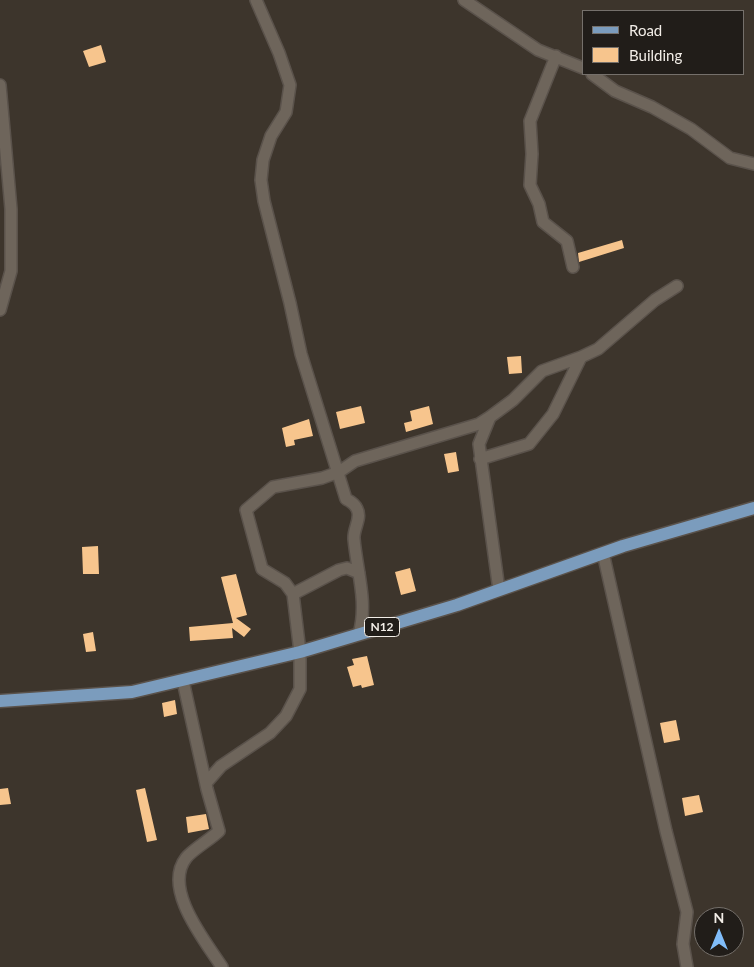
<!DOCTYPE html>
<html>
<head>
<meta charset="utf-8">
<style>
	body { margin:0 }
	#map { position:relative; width:754px; height:967px; overflow:hidden; background:#3d352c; font-family:Lato,sans-serif }
	canvas { display:block }
	.legend { position:absolute; left:582px; top:10px; width:162px; height:65px; box-sizing:border-box; background:#211d19; border:1px solid #75706b; margin:0; padding:6px 9px; list-style:none; font-size:15px; color:#f2ede7 }
	.legend li { display:flex; align-items:center; gap:10px; height:25px }
	.legend b { width:25px; border:1px solid #75706b }
	.north { position:absolute; left:694px; top:907px; width:50px; height:50px; box-sizing:border-box; background:#211d19; border:1px solid #75706b; border-radius:50%; rotate:0deg; font-size:14px; font-weight:700; line-height:20px; text-align:center; color:#f2ede7 }
	.north::after { content:''; display:block; margin:auto; width:18px; height:22px; background:#80bdfa; clip-path:polygon(50% 0,100% 100%,50% 72%,0 100%) }
</style>
</head>
<body>
<div id="map">
<canvas width="754" height="967"></canvas>
<ul class="legend">
<li><b style="height:6px;background:#7b9cbd"></b>Road</li>
<li><b style="height:14px;background:#f7c58d"></b>Building</li>
</ul>
<div class="north">N</div>
</div>
<script>
const ctx = document.querySelector('canvas').getContext('2d');
ctx.lineJoin = 'round';
function fillPath(path, color) { ctx.fillStyle = color; ctx.fill(path, 'evenodd'); }
function stroke(path, color, width, dash) { ctx.strokeStyle = color; ctx.lineWidth = width; ctx.lineCap = dash ? 'butt' : 'round'; ctx.setLineDash(dash || []); ctx.stroke(path); }
function drawText(font, color, halo, rows, align = 'center') {
  ctx.font = font + ' Lato,sans-serif'; ctx.lineWidth = 5; ctx.setLineDash([]); ctx.textBaseline = 'middle'; ctx.strokeStyle = halo; ctx.fillStyle = color; for (const [text, x, y, turn = 0] of rows) {
    ctx.save(); ctx.translate(x, y); ctx.rotate((+turn || 0) * Math.PI / 180); ctx.textAlign = isNaN(turn) ? turn : align; if (halo) ctx.strokeText(text, 0, 0); ctx.fillText(text, 0, 0); ctx.restore();
  }
}
fillPath(new Path2D(`
	M101,45l5,17 -17,5 -6,-16z
	M622,240l2,8 -45,14 -1,-9z
	M521,356l1,17 -13,1 -2,-17z
	M361,406l4,17 -25,6 -4,-17z
	M429,406l4,18 -27,8 -2,-9 8,-2 -2,-10z
	M309,419l4,17 -19,4 1,5 -9,2 -4,-19z
	M456,452l3,19 -11,2 -4,-19z
	M98,546l1,28h-16l-1,-27z
	M410,568l6,23 -15,4 -6,-23z
	M236,574l11,41 -11,3 15,11 -7,8 -12,-9 1,10 -43,3 -1,-14 44,-4 -12,-46z
	M93,632l3,19 -10,1 -3,-18z
	M367,656l7,29 -12,3 -1,-3 -8,2 -6,-20 7,-2 -2,-6z
	M175,700l2,14 -13,3 -2,-14z
	M676,720l4,20 -16,3 -4,-20z
	M8,788l3,16 -11,1v-16z
	M145,788l12,52 -10,2 -11,-52z
	M699,795l4,17 -18,4 -3,-18z
	M206,814l3,15 -21,4 -2,-16z`), '#f7c58d');
const minor = new Path2D(`
	M256,0l23,53 11,32 -4,27 -15,24 -8,24 -2,20 3,21 26,102 11,51 45,145c4,2 9,5 11,10 5,9 -4,20 -3,30 3,33 14,63 5,95
	M464,0l74,50 45,18
	M556,56l-26,65 2,33 -2,31 9,19 4,18 24,19 6,26
	M592,74l23,17 37,16 39,22 39,29 24,6
	M0,85l11,124v62l-11,39
	M480,459l49,-15 24,-30 28,-57 17,-8 57,-49 22,-14
	M603,553l63,278 21,81 -4,32 4,23
	M499,590l-20,-146 11,-27 23,-17 29,-29 39,-14
	M293,594l46,-24 8,-2 12,5
	M183,681l24,108 12,42c-8,8 -27,19 -33,27 -24,31 20,84 36,109
	M206,783l15,-17 49,-33 16,-17 14,-27v-37l-7,-58 -8,-11 -23,-14 -16,-59 27,-23 49,-9 17,-6 16,-11 124,-37 11,-7`);
const major = new Path2D(`
	M0,701l132,-9 168,-40 157,-47 166,-59 131,-38`);
stroke(minor, '#5a524b', 14);
stroke(major, '#5a524b', 15);
stroke(minor, '#6e655b', 11);
stroke(major, '#7b9cbd', 12);
for (const [x, y, w] of [
	[382,627,35]
]) { const box = new Path2D(); box.roundRect(x - w / 2, y - 9.5, w, 19, 4); ctx.fillStyle = '#211d19'; ctx.fill(box); stroke(box, '#f2ede7', 1); }
drawText('bold 12px', '#f2ede7', null, [
	["N12",382,627]
]);
</script>
</body>
</html>
